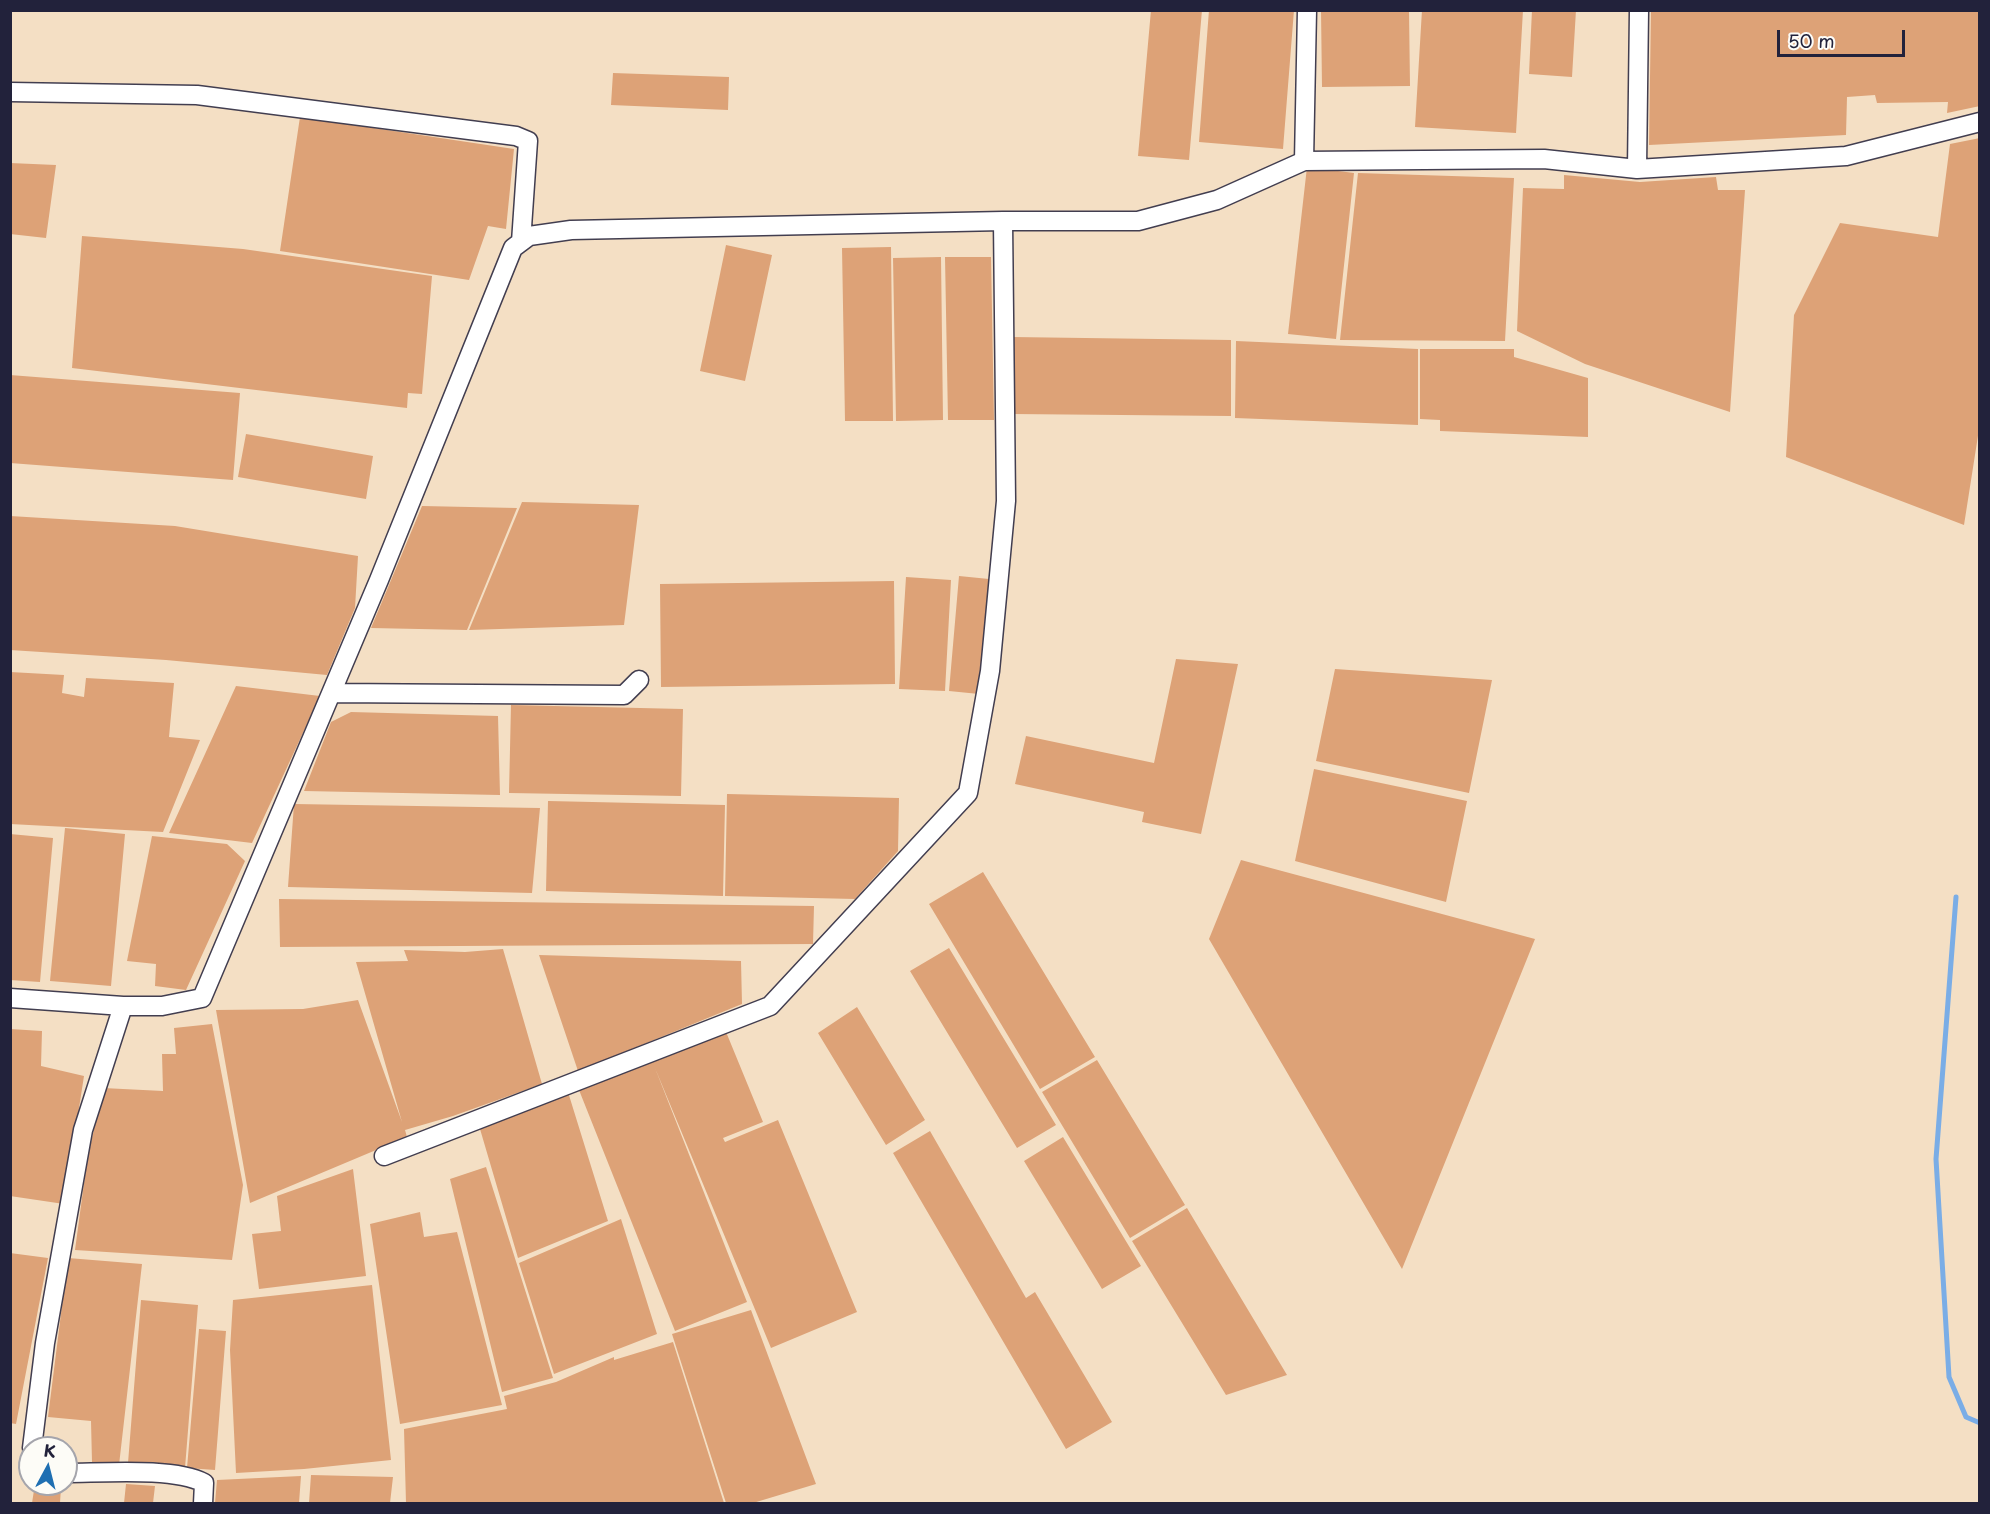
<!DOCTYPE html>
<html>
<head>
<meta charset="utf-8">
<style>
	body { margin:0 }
	#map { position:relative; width:1990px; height:1514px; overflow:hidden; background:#f4dfc4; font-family:"Playpen Sans",sans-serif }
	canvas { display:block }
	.frame { position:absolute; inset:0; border:12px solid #22223b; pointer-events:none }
	.north { position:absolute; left:18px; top:1436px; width:60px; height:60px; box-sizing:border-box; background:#fdfcf7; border:2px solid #a5a5ac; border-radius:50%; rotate:7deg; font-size:16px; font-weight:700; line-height:24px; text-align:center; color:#22223b }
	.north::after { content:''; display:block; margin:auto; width:21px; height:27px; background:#1f6fb2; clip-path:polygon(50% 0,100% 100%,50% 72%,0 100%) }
	.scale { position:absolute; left:1777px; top:30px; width:128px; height:27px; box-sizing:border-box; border:3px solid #22223b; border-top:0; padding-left:8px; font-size:18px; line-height:21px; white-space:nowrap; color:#22223b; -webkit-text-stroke:4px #fdfcf7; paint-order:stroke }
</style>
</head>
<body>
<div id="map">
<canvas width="1990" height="1514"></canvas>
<div class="frame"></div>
<div class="north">K</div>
<div class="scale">50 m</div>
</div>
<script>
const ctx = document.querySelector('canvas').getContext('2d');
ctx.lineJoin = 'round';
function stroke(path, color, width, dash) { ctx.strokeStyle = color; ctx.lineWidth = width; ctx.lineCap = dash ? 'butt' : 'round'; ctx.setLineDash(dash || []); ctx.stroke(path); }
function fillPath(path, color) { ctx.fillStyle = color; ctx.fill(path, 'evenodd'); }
stroke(new Path2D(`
	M1956,897l-20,262 13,218 17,40 14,6`), '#7aade6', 5);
fillPath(new Path2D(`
	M1151,10h51l-13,150 -51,-4z
	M1209,10h85l-11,139 -84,-7z
	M1321,10h88l1,76 -88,1z
	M1422,10h101l-7,123 -101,-6z
	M1532,10h44l-4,67 -43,-3z
	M1651,10h329v96l-33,7 1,-11 -71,1 -2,-8 -28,2 -1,38 -197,10z
	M613,73l116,4 -1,33 -117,-5z
	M300,117l214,32 -8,80 -18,-3 -19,54 -189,-29z
	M1980,138v285l-16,102 -178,-68 8,-142 46,-92 98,14 12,-93z
	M10,163l46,2 -10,73 -36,-4z
	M1307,167l47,6 -18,166 -48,-5z
	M1358,173l156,5 -9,163 -165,-1z
	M1564,175l76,7 76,-5 2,13h27l-15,222 -145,-48 -68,-33 6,-143 41,1z
	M82,236l161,13 189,27 -10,118 -14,-1 -1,15 -335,-40z
	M726,245l46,10 -27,126 -45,-10z
	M891,247l2,174h-48l-3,-173z
	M941,257l2,163 -47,1 -3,-163z
	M945,257h46l3,163h-46z
	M1012,337l219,3v76l-219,-2z
	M1236,341l182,8v76l-183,-7z
	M1420,349h94v8l74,21v59l-148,-6v-11l-20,-1z
	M10,375l230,18 -7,87 -223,-17z
	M246,434l127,22 -7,43 -128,-22z
	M522,502l117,3 -15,120 -155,5z
	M422,506l95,2 -50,122 -96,-2z
	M10,516l165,10 183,30 -3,52 -28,67 -161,-15 -156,-10z
	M959,576l30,3 -10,115 -30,-3z
	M906,577l45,3 -6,111 -46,-2z
	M894,581l1,103 -234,3 -1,-103z
	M1176,659l62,5 -37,170 -59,-12 2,-10 -129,-28 11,-48 128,27z
	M1335,669l157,11 -23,113 -153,-32z
	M10,672l54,3 -2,18 22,4 2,-19 88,5 -5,54 31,3 -37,92 -153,-8z
	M236,686l84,10 -68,147 -83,-10z
	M511,705l172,4 -2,87 -172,-3z
	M351,712l147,4 2,79 -196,-4 27,-69z
	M1314,769l153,32 -21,101 -151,-41z
	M727,794l172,4 -1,53 -43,48 -130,-3z
	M548,801l177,4 -2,91 -177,-5z
	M294,804l246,4 -8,85 -244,-6z
	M65,828l60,6 -14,152 -61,-5z
	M10,834l43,4 -13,144 -30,-2z
	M152,836l75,8 18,17 -59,129 -31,-4 1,-22 -29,-3z
	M1241,860l294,79 -133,330 -193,-330z
	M983,872l112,185 -55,32 -111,-185z
	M279,899l535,7 -1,38 -533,3z
	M949,948l107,177 -39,23 -107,-177z
	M503,949l39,135 -89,32 -48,14 2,7 -157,66 -34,-193 87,-1 55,-9 44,122 -46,-160 52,-1 -4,-11 61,2z
	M539,955l202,6 1,43 -164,67z
	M857,1007l68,113 -39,25 -68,-112z
	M212,1024l31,161 -11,75 -157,-10 12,-89 16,-73 60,3 -1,-37h14l-2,-26z
	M724,1027l39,95 -40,16 2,4 53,-22 79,192 -86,36 -116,-280 92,234 -72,29 -96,-241 107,-42z
	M10,1029l32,2 -1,35 43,10 -20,128 -54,-8z
	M1097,1060l88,145 -55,33 -88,-146z
	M568,1092l40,129 -90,37 -38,-129z
	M930,1131l96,167 9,-6 77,130 -46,27 -173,-296z
	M1063,1137l78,129 -39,23 -78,-128z
	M486,1167l67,211 -51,14 -52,-213z
	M353,1169l13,107 -107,13 -7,-55 29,-3 -4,-35z
	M1187,1208l100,167 -61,20 -94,-154z
	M420,1212l4,25 33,-5 45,173 -102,19 -30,-200z
	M621,1219l36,115 -103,40 -35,-111z
	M10,1253l38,5 -32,166 -6,-1z
	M68,1258l74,6 -23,201 -27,-3 -1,-41 -43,-4z
	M372,1285l19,175 -87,9 -68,4 -6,-123 3,-50z
	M141,1300l57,5 -13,163 -57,-5z
	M751,1310l65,174 -63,19h-27l-54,-169z
	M199,1329l27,2 -11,139 -28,-2z
	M673,1342l51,161h-318l-2,-74 103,-20 -3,-13 52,-14 58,-25v3z
	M311,1475l82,2 -3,26h-81z
	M301,1476l-2,27h-84l2,-23z
	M35,1484l26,3 -1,16h-28z
	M126,1484l29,2 -2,17h-29z`), '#dda277');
const minor = new Path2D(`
	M10,92l187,3 319,41 12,5 -7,101
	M1304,161l3,-151
	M1637,169l2,-159
	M332,693l292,2 15,-15
	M10,998l113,8h39l40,-8 177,-418 134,-332 16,-12 42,-6 432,-9h135l79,-21 87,-39 240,-2 93,10 209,-13 134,-34
	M384,1156l386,-150 198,-213 22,-122 16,-170 -3,-280
	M32,1448l13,-105 38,-213 40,-124
	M66,1473c36,0 108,-6 138,10l-1,21`);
stroke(minor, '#423e50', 21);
stroke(minor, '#fff', 18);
</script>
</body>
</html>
